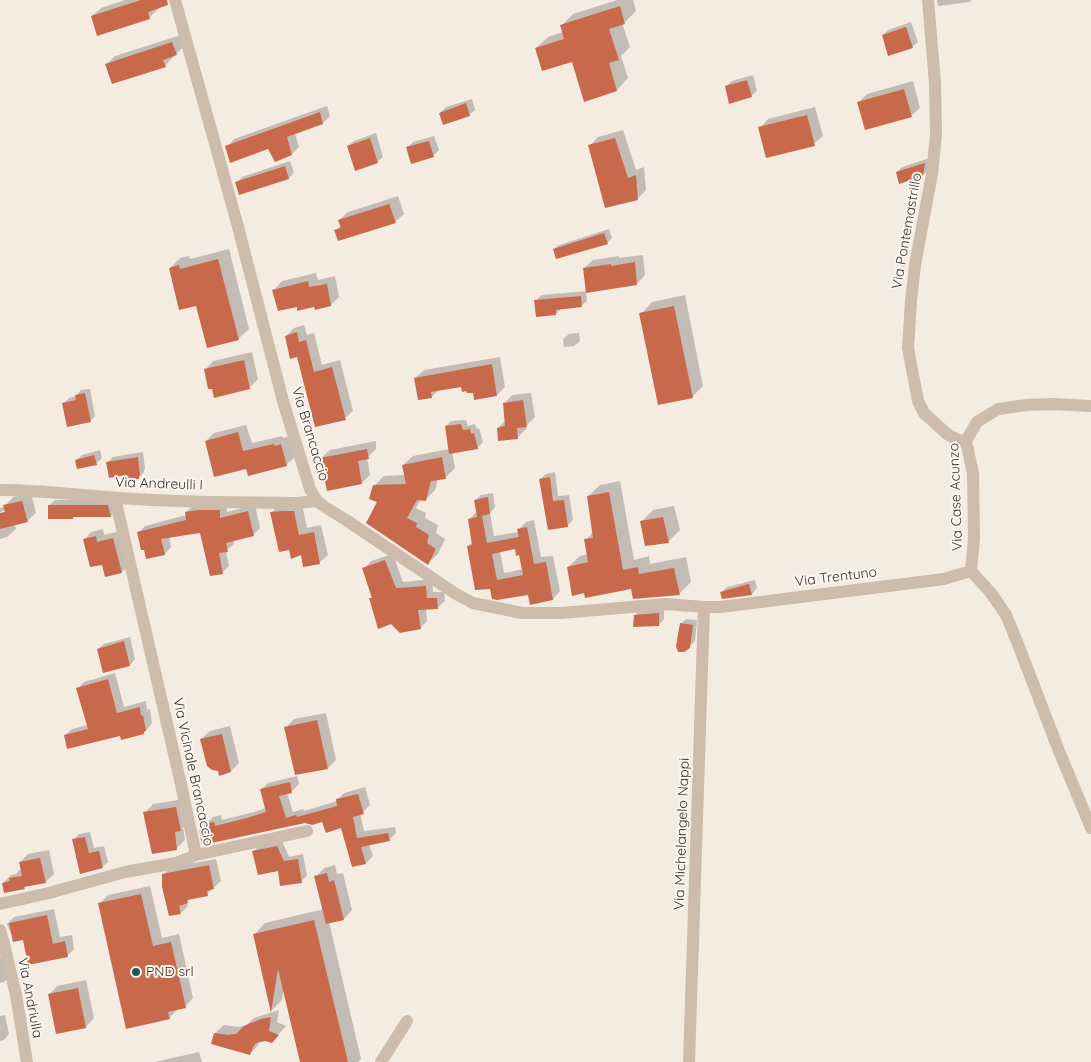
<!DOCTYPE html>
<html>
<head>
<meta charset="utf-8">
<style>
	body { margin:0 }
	canvas { display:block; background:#f4ebe1 }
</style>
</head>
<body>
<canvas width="1091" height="1062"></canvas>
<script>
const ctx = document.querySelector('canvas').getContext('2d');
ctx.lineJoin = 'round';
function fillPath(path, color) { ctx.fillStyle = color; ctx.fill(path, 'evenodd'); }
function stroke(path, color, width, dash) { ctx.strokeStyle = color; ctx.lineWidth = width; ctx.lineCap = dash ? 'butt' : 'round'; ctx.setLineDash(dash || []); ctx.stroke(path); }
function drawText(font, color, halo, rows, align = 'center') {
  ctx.font = font + ' Quicksand,sans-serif'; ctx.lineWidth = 4; ctx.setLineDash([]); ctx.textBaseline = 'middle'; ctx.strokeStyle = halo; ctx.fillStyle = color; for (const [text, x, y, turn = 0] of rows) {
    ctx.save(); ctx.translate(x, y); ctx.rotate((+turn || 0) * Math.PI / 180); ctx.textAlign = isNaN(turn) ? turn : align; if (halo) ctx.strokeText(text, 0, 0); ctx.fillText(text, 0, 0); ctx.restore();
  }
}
fillPath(new Path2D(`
	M125,0h41l-9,7 1,2 -9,9 -57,-2 9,-8z
	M617,0h16l3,11 -11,11 -3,1 8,24 -9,9 7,22 -11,12 -32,10 -13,-40 -36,-12 12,-11 15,-5 -2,-6 12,-12z
	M937,0h34l-1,2 -32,4z
	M911,22l7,20 -6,5 -29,-12 5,-5z
	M181,35l3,11 -8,8 -3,1v2l-8,9 -58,-2 8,-8z
	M753,75l4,16 -6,5 -25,-10 6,-5z
	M913,81l7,27 -9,8 -53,-13 9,-9z
	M472,99l3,11 -6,5 -29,-2 6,-6z
	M327,106l3,10 -7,7 -28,10 4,14 -7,7 -23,-6 -42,-1 7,-8z
	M815,107l8,29 -9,8 -54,-16 8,-9z
	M623,130l13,40 8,-3 2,23 -9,9 -47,-53 8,-9z
	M376,133l7,24 -6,5 -29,-16 6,-5z
	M434,136l5,14 -6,6 -25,-9 5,-5z
	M930,158l-2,12 -5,5 -26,-3 5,-5z
	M290,161l4,11 -5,6 -49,15 -4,-10 6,-6z
	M398,196l6,18 -9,8 -59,8 5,-5 -2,-5 9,-8z
	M609,229l3,9 -5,5 -53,6 5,-4z
	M229,249l20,80 -11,10 -42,-35 -26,-36 10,-10 9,-2 1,3z
	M643,255l2,20 -8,9 -51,8 1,9 -6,5 -20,3 -5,5 -20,-13 5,-6 46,-4 -3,-23 9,-8 26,-4v2z
	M316,273l2,7 17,-4 4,21 -8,8 -34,1 -23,-16 8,-9z
	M685,295l18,91 -11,11 -51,-83 11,-12z
	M304,325l3,10 7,-2 8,32 18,-5 13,51 -8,7 -47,-62 -12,-20 8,-8z
	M579,333l1,8 -6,5 -10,1 -1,-8 6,-5z
	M252,352l6,27 -9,9 -44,-18 8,-9z
	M500,357l5,30 -8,8 -23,-4 -12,-6 -23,4 -7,8 -13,2 -4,-21 9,-8z
	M90,389l5,27 -5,5 -26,-18 5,-5 7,-2 5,-6z
	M531,393l4,24 -9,9v3l-8,8 -19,3 -1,-12 8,-8 -2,-16 8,-9z
	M466,420l2,6 7,-2 2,5 2,-1 4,14 -6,6 -25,4 3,16 -10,10 -7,1 -3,11 -10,10 -4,-1 -5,9 10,5 -1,5 13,7 -2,8 9,6 -7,15 -10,9 -49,-61 -5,-16 10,-10 21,-1 -2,-10 10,-9 36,-7 -3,-23 5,-5z
	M246,425l6,18 30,-7 1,2 7,-2 5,21 -9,8 -39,2 -41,-26 8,-8z
	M376,441v8l-9,9 3,17 -8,8 -41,-25 9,-8z
	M100,450l2,8 -6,6 -19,-4 5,-5z
	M143,452l2,17 -1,1v2l-5,6 -11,-4 -20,-12 5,-5z
	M555,472l3,24 11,-1 4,25 -6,6 -27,-47 6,-5z
	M620,481l14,79 15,-4 1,8 36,-7 5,25 -11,11 -46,4 -2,-10 -64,-20 12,-11 8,-2 -2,-14 7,-8 -5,-36 12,-11z
	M31,493l5,20 -9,8 -12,3 1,5 -9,8 -7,2v-24l11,-3 -1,-3 -10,3v-4l4,-1 9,-10z
	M493,493l2,14 -5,6 4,23 25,-4v-3l7,-7 8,-2 7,37 12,-1 7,35 -7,8 -62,-11 -23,-42 5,-4 -4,-23 8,-7 -1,-12 5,-5zM516,548l4,6 4,15 -20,4 -4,-22z
	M55,500h59l2,10 -5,6h-36l-2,2 -24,-13z
	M226,504l1,8 28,-7 5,23 -7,7 -20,5 1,4 -8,7 3,15 -7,7 -21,-41 -32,4 2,11 -6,7 -18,4 -8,-26 6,-6 41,-11v-3l7,-6z
	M302,504l5,24 14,-3 7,30 -8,7 -16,4 -3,-13 -11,-4 -18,-37 7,-7z
	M674,506l6,24 -12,12 -27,-20 12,-12z
	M103,529l1,6 16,-4 9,34 -7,7 -20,-9 -18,-23 7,-8z
	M393,554l10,28 29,-3 1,13h11l1,9 -8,7 -11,1 1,12 -7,7 -49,-30 2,-2 -9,-27 7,-8z
	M755,580l2,8 -5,6 -29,3 -2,-4 6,-6z
	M664,608v11l-5,6 -24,-10 6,-5z
	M686,619l11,1 -2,21 -6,6 -8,-23z
	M130,637l5,22 -5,6 -32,-16 6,-5z
	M115,673l9,34 22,-6 1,9 3,-1 2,14 -2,3 -6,7 -23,2h-56l7,-6 16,-4 -10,-37 6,-6z
	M326,713l10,47 -8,8 -43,-40 9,-9z
	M230,726l9,37 -8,8 -30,-32 9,-8z
	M297,776l2,8 -7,7 -5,2 6,19 10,-3 1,2 33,-10v-1l7,-7 21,-6 5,18 -7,7 -3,1 4,18 31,-4 1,6 -7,7 -20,4 4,12 -7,7 -13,3 -11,-40 -20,-6 -122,10 13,-13 8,-2 1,5 32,-8 12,-4 -5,-18 7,-7z
	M184,799l5,23 -6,5 2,13 -8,8 -24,5 -8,-40 8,-9z
	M90,832l4,16 10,-2 4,16 -6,5 -28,-28 5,-5z
	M282,841l7,16 14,-3 4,22 -6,5 -22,-12 -26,-17 6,-6z
	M49,850l5,24 -9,8 -19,4 -2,2 -21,-5 8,-8 5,-1 3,-4h3l-2,-8 8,-8z
	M216,859l5,22 -14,13 -15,3 -5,5 1,4 -7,7 -18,-38 8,-8z
	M335,865l2,9 6,-1 9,37 -8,9 -15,3 32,137 -3,3h-57l-17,-73 -2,11 -10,10 -18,-75 11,-12 59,-14 -8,-32 8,-9z
	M150,886l12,52 17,-4 14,64 -8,9 -7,2 -9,9 -70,-114 9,-9z
	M54,909l6,28 12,-2 2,14 -7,7 -56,-22 -4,-10 7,-7z
	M5,955l5,21 -6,6 -4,1v-27z
	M86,980l8,38 -8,9 -37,-32 8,-9z
	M279,1010l-2,12 9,4 -14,15 -7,-1 -6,1 -1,4 -8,9 -35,-21 9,-8 15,2 3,-1h3l9,-8z
	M5,1015l4,19 -5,6 -4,1v-25z
	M199,1052l3,10h-47z`), '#0003');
fillPath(new Path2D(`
	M141,0h26l1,5 -20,7 2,7 -53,17 -6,-20z
	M620,6l5,18 -16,5 10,31 -10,3 8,28 -33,11 -12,-40 -30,9 -7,-23 29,-9 -4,-14z
	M906,27l7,21 -25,8 -6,-21z
	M172,42l5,13 -14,5 3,7 -54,17 -7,-20z
	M747,80l5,17 -23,7 -4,-18z
	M904,89l8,28 -47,13 -8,-28z
	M466,103l4,13 -27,9 -4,-12z
	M320,112l3,12 -36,13 5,18 -17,7 -7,-13 -38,14 -5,-17z
	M807,115l8,31 -49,12 -8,-31z
	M370,138l8,25 -23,8 -8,-25z
	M615,138l13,40 8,-3 2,25 -33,8 -17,-63z
	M429,141l5,16 -23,7 -5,-17z
	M925,163l-2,13 -24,8 -3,-12z
	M285,166l4,13 -50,16 -4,-13z
	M389,204l7,19 -58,18 -4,-11 7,-2 -3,-8z
	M604,233l4,11 -52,15 -3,-10z
	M218,259l21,81 -32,8 -11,-42 -17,4 -10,-42 10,-3 1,4z
	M635,262l2,23 -51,8 -3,-25 28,-4v2z
	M308,281l1,6 18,-3 4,22 -16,4 -1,-3 -17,4v-4l-19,4 -6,-21z
	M581,296l1,11 -26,3v5l-20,2 -2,-17z
	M674,306l19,92 -35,7 -19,-92z
	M297,332l2,10 7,-2 8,32 18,-5 14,53 -31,7 -18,-70 -7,2 -5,-23z
	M244,360l6,29 -36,9 -2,-9h-4l-4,-20z
	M492,364l5,32 -23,4 -1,-7h-6l-1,-2 -4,1 -1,-5 -30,5 1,6 -14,2 -4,-22z
	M85,393l6,29 -24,5 -5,-24 14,-3 -1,-5z
	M523,400l4,27 -10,1 1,11 -20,2 -1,-13 8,-2 -2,-23z
	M461,424l2,6 7,-1 1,5 3,-1 4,16 -29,5 -4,-28z
	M238,432l5,19 31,-7 1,2 6,-2 6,22 -39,10 -2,-7 -32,8 -9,-36z
	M367,449l2,10 -11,2 4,23 -35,7 -7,-33z
	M94,455l3,10 -20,4 -2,-9z
	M138,457l2,18 -1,1v3l-11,2 -1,-6 -18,3 -3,-16z
	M442,457l4,22 -15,2 -5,20 -9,-1 -10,18 10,5 -1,4 13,8 -2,8 9,6 -8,16 -62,-42 11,-21 -8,-3 4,-14 33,-1 -4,-19z
	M550,477l3,24 11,-1 4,27 -20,3 -9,-51z
	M609,492l14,78 15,-3 1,7 35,-6 6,27 -47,4 -2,-10 -46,9 -1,-5 -12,3 -5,-29 21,-5 -4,-23 9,-1 -6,-42z
	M488,497l2,17 -13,3 -3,-17z
	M22,501l6,21 -28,7v-16l5,-1 -2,-7z
	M48,505h60l3,12h-38v2h-25z
	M199,510h21v8l28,-7 6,25 -28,7 2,9 -9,1 4,21 -13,2 -10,-43 -39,6 4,16 -19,4 -2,-9h-3l-4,-18 49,-12 -1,-8z
	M283,511h11l5,24 15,-3 6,32 -17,3 -2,-12 -10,4 -2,-9 -10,2 -9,-40z
	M482,516l5,27 32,-6 -2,-8 10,-2 7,37 12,-2 7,38 -23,5 -2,-10 -31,5 -5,-1 -2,-10 -15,1 -8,-44 5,-1 -4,-26zM515,549l1,7 3,-1 4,20 -26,5 -5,-26z
	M663,517l6,26 -24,3 -5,-25z
	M96,536l1,6 16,-4 9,35 -17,4 -3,-12 -12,2 -7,-28z
	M385,560l11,28 30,-2 1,12h10l1,11 -20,1 3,19 -21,4 -9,-9 -13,5 -9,-31h3l-10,-30z
	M749,584l3,11 -30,4 -2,-7z
	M659,613v13l-26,1 1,-12z
	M680,623l13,2 -3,23 -6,4h-6l-2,-6z
	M124,641l6,25 -27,7 -6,-24z
	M108,679l9,34 23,-6 1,9 2,-1 3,16h-2v3l-23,6 -1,-4 -53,13 -3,-14 24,-6 -12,-41z
	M317,720l11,49 -33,6 -11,-48z
	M222,734l9,38 -12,4 -1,-5 -6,-1 -5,-4 -7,-27z
	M290,782l2,11 -13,3 7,22 10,-3 1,2 40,-11 -1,-7 22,-5 6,20 -11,3 4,21 31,-5 2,8 -29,6 5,17 -14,3 -11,-39 -15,5 -4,-11 -10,3 -7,-2 -103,22 -3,-15 6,-2 -1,-4 10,-2 1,4 32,-8 19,-6 -6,-23z
	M176,807l5,24 -6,1 2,18 -25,4 -9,-42z
	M85,837l4,16 10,-2 4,17 -23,6 -8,-35z
	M277,846l7,15 14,-2 4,24 -22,3 -2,-15 -20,4 -6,-24z
	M40,858l6,25 -22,4 1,2 -21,4 -2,-10 8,-2 -1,-3 13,-2 -3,-14z
	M209,865l5,24 -7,2 1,5 -21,4 1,3 -9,3 2,8 -12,2 -7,-29v-13z
	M327,873l2,9 5,-2 10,40 -18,4 -12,-48z
	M141,894l12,52 18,-4 15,66 -18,4 2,7 -44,10 -28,-126z
	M47,915l6,29 12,-3 3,16 -40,8 -5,-25 -10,2 -4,-19z
	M314,920l34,142h-48l-22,-93 -7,44 -18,-79z
	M78,988l8,40 -30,6 -8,-40z
	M271,1017l-2,14 10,4 -7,8 -7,-2 -9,2 -3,4 -3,8 -39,-11 3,-11 15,2 3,-1h4l8,-8 17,-7z`), '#c8694b');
stroke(new Path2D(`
	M175,0l62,223 46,178 27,88 7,12 8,6 21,13 110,74 17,9 49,10h39l105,-9 38,3h17l223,-28 27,-8
	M928,0l7,83 1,51 -4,40 -17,91 -4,36 -3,47 10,53 6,12 23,21 11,6 8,1
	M0,490c46,0 91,7 137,9 53,4 107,3 160,4l20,-2
	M971,571l20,22 15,22 10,24 43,112 32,77
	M971,571l3,-32 -1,-66 -7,-32 11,-19 21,-13 29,-4 25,-1 39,2
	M196,855l111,-24
	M0,904l49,-11 76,-21 51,-9 20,-8 -16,-75 -65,-282
	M0,930l4,14
	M0,945l4,-1 12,51 11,67
	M381,1062l26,-41
	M689,1062l15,-455`), '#cdbbac', 12);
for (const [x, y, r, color] of [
	[136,972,5,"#1f5a5e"]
]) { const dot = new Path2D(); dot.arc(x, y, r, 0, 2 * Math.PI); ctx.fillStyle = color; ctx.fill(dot); stroke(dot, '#fbf5ee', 2); }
drawText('14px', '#3b302b', '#fbf5ee', [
	["Via Pontemastrillo",907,231,-80],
	["Via Brancaccio",310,434,73],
	["Via Andreulli I",159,484,2],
	["Via Case Acunzo",956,497,-92],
	["Via Trentuno",836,577,-7],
	["Via Vicinale Brancaccio",193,772,78],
	["Via Michelangelo Nappi",682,834,-88],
	["Via Andriulla",30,998,79]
]);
drawText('14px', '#3b302b', '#fbf5ee', [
	["PND srl",146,972]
], 'left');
</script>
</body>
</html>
